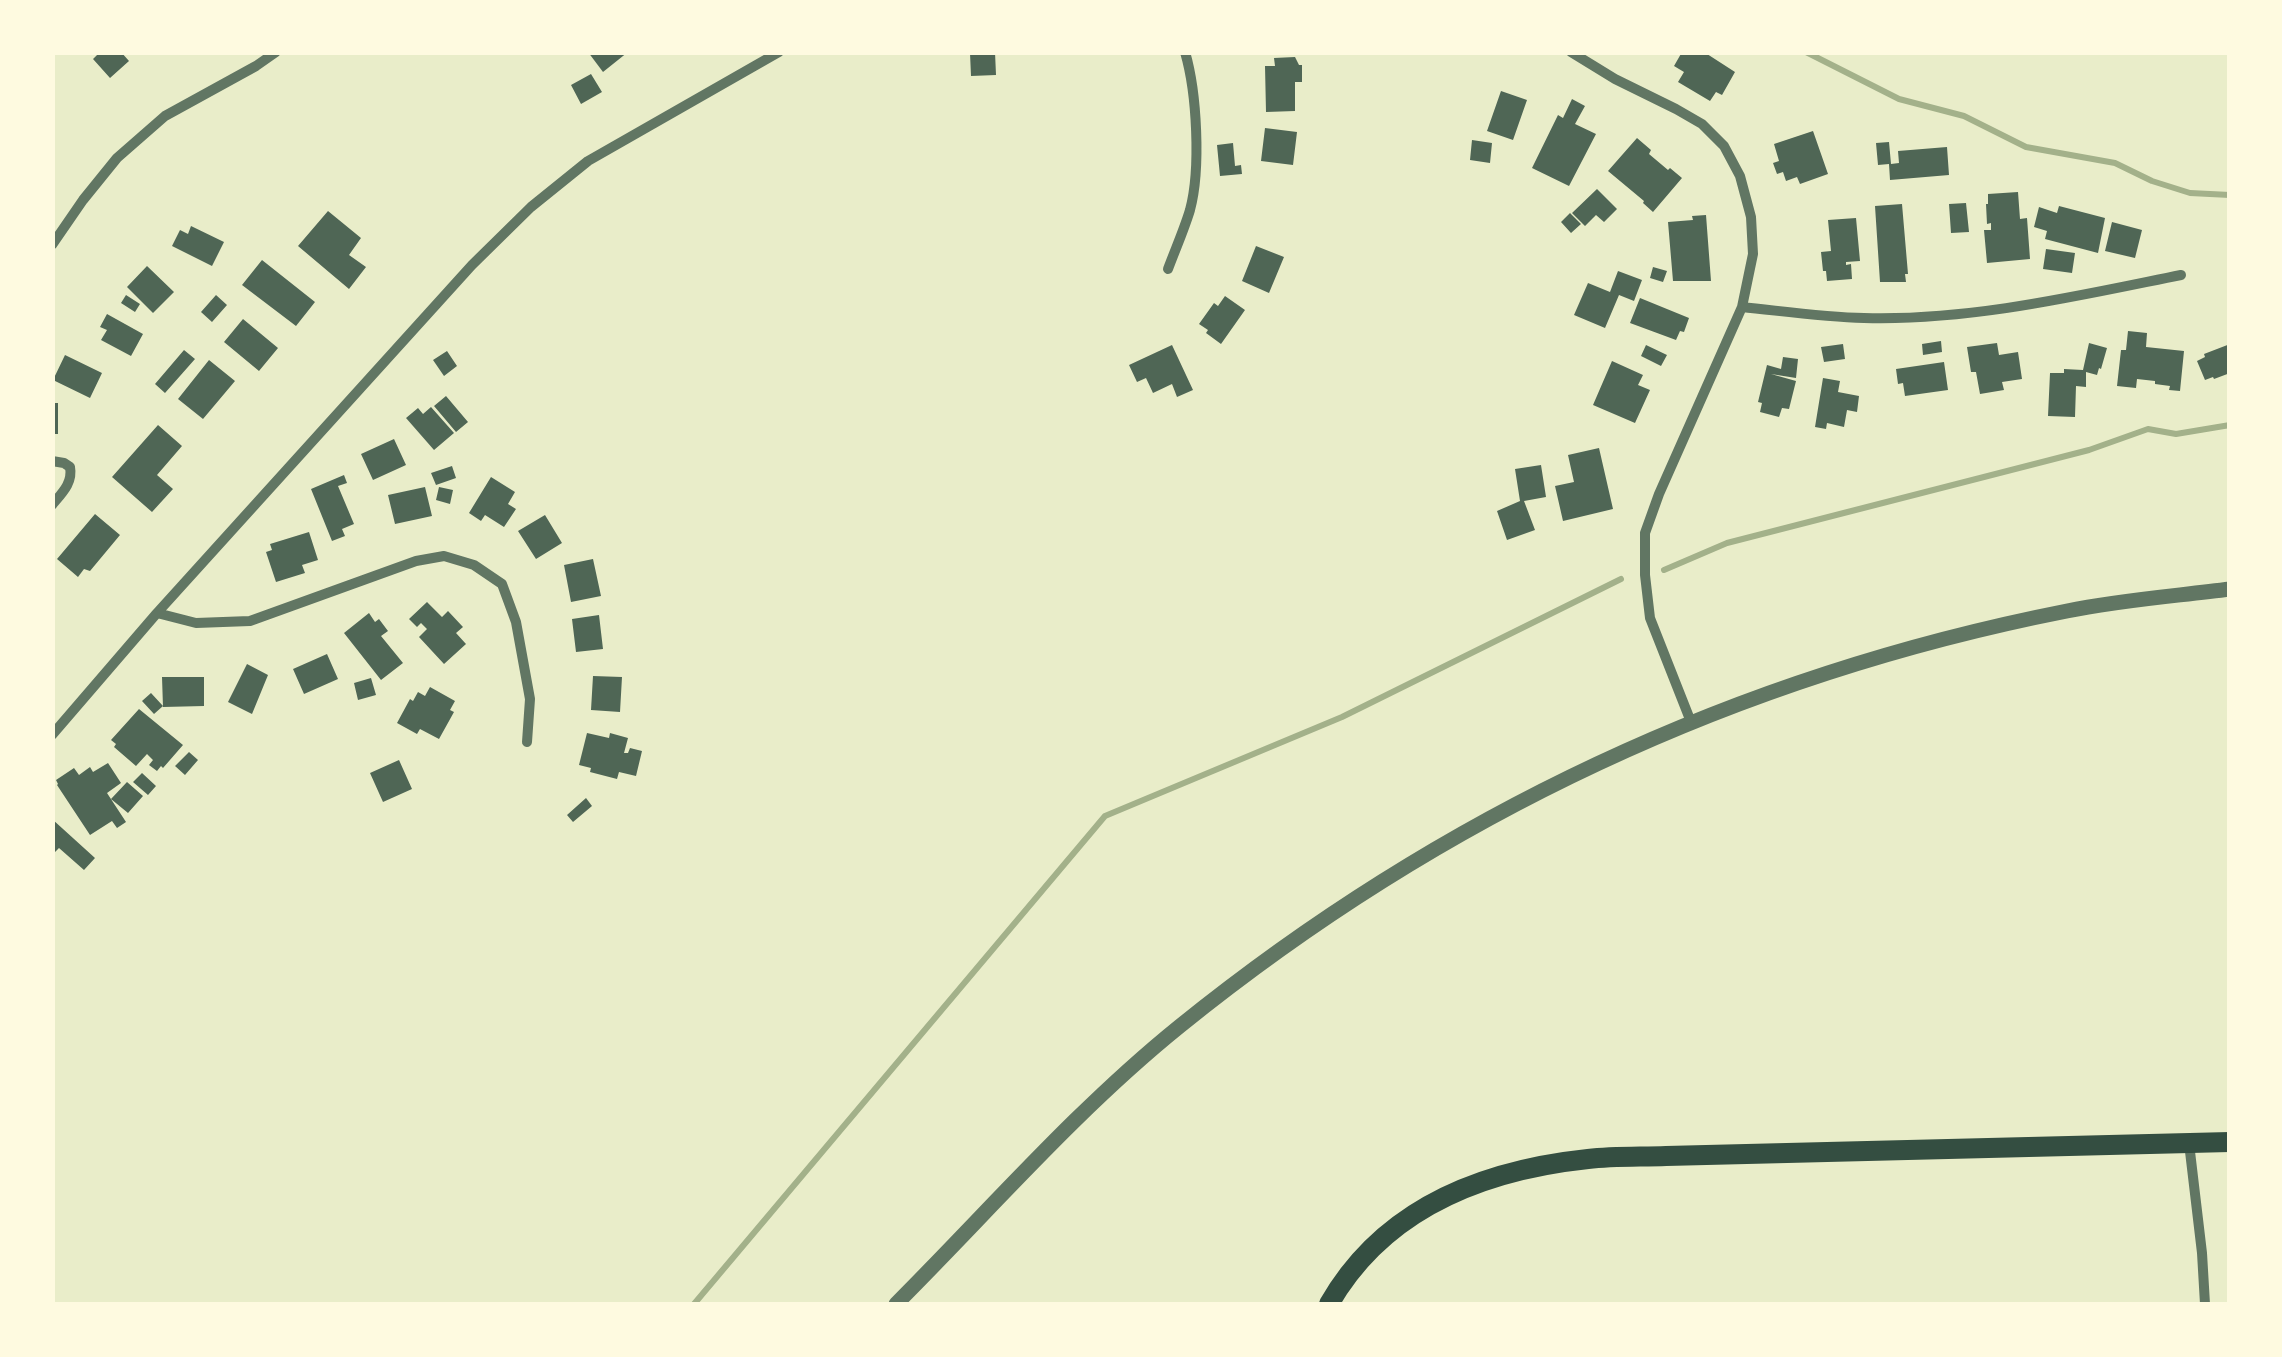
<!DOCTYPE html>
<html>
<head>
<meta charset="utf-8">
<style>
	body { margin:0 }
	#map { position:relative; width:2282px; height:1357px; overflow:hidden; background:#e9edc9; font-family:Georgia,serif }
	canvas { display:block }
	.frame { position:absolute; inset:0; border:55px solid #fefae0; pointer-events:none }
</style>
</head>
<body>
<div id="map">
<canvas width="2282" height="1357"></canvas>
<div class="frame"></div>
</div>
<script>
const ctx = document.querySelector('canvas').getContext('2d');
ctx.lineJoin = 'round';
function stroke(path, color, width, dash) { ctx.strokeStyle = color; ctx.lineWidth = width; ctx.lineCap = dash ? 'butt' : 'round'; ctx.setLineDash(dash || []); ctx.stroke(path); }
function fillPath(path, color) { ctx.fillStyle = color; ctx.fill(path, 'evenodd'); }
stroke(new Path2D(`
	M1806,52l93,47 65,17 62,31 89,16 37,18 38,12 40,2
	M1664,570l63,-27 362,-93 59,-21 28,5 54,-9
	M694,1304l411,-488 237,-99 279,-138`), '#a3b18a', 6);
fillPath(new Path2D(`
	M100,52h21l8,9 -19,17 -17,-19z
	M588,52h40l-25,20z
	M976,52h19l1,23 -25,1 -1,-23z
	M1682,52h22l31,20 -13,23 -6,-3 -6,9 -32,-19 6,-10 -10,-6z
	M1295,57l4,8h3v17h-7v29l-29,1 -1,-46h10l-1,-8z
	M591,74l11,18 -21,12 -10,-19z
	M1501,91l26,9 -14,40 -26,-9z
	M1572,99l13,7 -10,18 21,10 -27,52 -37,-18 26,-53 5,3z
	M1265,128l32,4 -4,33 -32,-4z
	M1813,131l15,43 -28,10 -3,-7 -11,4 -3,-9 -6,2 -4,-11 6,-2 -5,-17z
	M1637,138l14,12 -2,4 19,16 2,-2 12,10 -29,34 -10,-9 1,-2 -36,-30z
	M1472,140l20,3 -2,20 -20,-3z
	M1889,142l2,22 8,-1 -1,-12 49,-4 2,28 -59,5 -1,-16 -11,1 -2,-22z
	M1233,143l2,23 6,-1 1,9 -22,2 -3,-31z
	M1597,189l20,20 -13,13 -8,-7 -11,11 -13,-13z
	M2018,192l2,27 7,-1 3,41 -43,4 -3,-33h7v-7l-4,1 -1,-20h2v-10z
	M1966,203l3,29 -18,1 -2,-29z
	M1902,204l6,70h-3l1,8h-26l-5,-76z
	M2059,206l46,12 -7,35 -53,-14 2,-8 -13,-4 5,-20 18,6z
	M328,211l33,27 -12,17 17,12 -17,22 -51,-43z
	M1570,213l11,11 -10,9 -10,-11z
	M1706,215l5,66h-38l-5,-59 25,-2 -1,-4z
	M1856,218l4,43 -14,1v3l5,-1 1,15 -25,2 -1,-10h-3l-2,-19 10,-1 -3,-31z
	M2112,222l30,8 -7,28 -30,-7z
	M191,226l33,16 -12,24 -40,-20 8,-16 8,4z
	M1256,246l28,11 -15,36 -27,-12z
	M2046,249l29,4 -3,20 -29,-4z
	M262,260l53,42 -19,24 -54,-41z
	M147,266l27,26 -21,21 -26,-26z
	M1653,267l14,4 -4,11 -13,-4z
	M1618,271l24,9 -8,21 -15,-6 -14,33 -31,-13 14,-32 22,9z
	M126,295l14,9 -5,8 -14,-9z
	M216,295l11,10 -15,17 -11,-10z
	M1225,296l20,14 -24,34 -15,-11 2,-3 -9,-6 15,-21 4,3z
	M1640,298l49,20 -5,14 -4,-1 -4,9 -46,-17z
	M107,314l36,20 -12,22 -30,-16 6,-10 -7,-3z
	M243,319l35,29 -19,23 -35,-29z
	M2128,331l19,2 -1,14 38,4 -4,40 -11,-1 1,-4 -15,-2v-3l-18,-2 -1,9 -19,-2 4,-36h5z
	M1941,341l1,11 -19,3 -1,-11z
	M1997,343l2,12 19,-3 4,27 -20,3 2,8 -24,4 -4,-22h-5l-4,-25z
	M2089,343l18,5 -6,21 -2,-1 -2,7 -11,-3v15l-10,-1 -1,31 -27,-1 2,-43h14v-4l19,1z
	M1843,344l2,15 -21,3 -3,-15z
	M2230,344v29l-16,6 -1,-2 -8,3 -8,-19 8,-4 -1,-3z
	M1172,345l21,45 -16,7 -5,-13 -19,9 -7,-15 -9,4 -8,-17z
	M1646,345l21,10 -6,11 -20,-10z
	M184,350l11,9 -30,34 -10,-9z
	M447,351l10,15 -13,10 -11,-16z
	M65,355l37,18 -12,25 -37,-18z
	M1783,357l15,2 -2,19 -25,-4 25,7 -7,28 -7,-1 -3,9 -19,-5 2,-9 -4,-1 9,-37 14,4z
	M209,360l26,21 -32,38 -25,-20z
	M1612,361l31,14 -5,10 12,5 -15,33 -42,-18z
	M1944,362l4,28 -43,6 -2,-13 -5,1 -2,-15z
	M1823,378l17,3 -2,11 21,4 -2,16 -10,-2 -3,17 -17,-4 -1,6 -11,-2z
	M446,396l22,26 -12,10 -22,-26z
	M52,403h6v31h-6z
	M431,407l23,26 -20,17 -28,-32 12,-10 5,6z
	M158,425l24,21 -25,29 16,14 -21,23 -40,-35z
	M394,439l12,26 -33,15 -12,-26z
	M1599,448l14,61 -50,12 -8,-35 19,-4 -6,-27z
	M1541,465l5,32 -22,4 11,29 -28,10 -10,-29 23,-10 -5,-32z
	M452,466l4,12 -20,7 -5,-12z
	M344,475l3,8 -9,3 16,38 -12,5 3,7 -13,5 -21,-52z
	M491,477l24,15 -7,12 8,5 -12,18 -19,-12 -4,6 -12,-8z
	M425,487l7,29 -37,8 -7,-29z
	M439,487l14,3 -3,14 -14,-4z
	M95,514l25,21 -30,36 -6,-2 -6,8 -21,-18z
	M545,515l17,28 -26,16 -18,-28z
	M309,532l9,28 -16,5 3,8 -29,9 -10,-30 6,-2 -2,-6z
	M593,559l8,37 -30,6 -7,-37z
	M427,602l15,15 6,-6 15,16 -7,6 10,11 -22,20 -25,-27 8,-8 -6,-6 -4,4 -8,-8z
	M369,613l6,9 4,-3 9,12 -7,5 22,27 -22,17 -37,-47z
	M599,615l4,34 -27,3 -4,-33z
	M327,654l11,25 -34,15 -11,-25z
	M247,664l21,11 -16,39 -24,-12z
	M593,676l29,1 -2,35 -29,-2z
	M162,677h42v29l-41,1z
	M371,678l5,17 -18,5 -4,-17z
	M430,687l25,14 -5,9 4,2 -15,27 -19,-10 -3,5 -20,-11 13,-24 3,2 5,-9 7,4z
	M151,693l12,13 -9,8 -12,-13z
	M139,709l44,36 -20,23 -2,-2 -4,5 -8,-6 4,-5 -6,-6 -11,12 -22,-19 2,-3 -5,-4z
	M587,733l22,5 1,-5 18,5 -4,15h4l2,-5 12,3 -6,25 -17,-4 -2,7 -27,-7 1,-4 -12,-3z
	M189,752l9,8 -13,15 -10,-9z
	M399,760l13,29 -29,13 -13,-29z
	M108,763l13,20 -14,10 19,29 -9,6 -5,-7 -22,14 -33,-50 1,-1 -2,-4 18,-12 5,7 11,-8 3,5z
	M142,773l14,13 -8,9 -15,-13z
	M127,782l16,14 -15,17 -17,-14z
	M586,798l6,8 -19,16 -6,-7z
	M52,819l43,39 -11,12 -25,-22 -7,7z`), '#4f6655');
stroke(new Path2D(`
	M1571,52l44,27 61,30 26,15 22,22 16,30 11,41 2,37 -11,53 -83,187 -14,39v42l5,43 41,104
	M52,245l31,-45 34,-42 48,-42 91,-50 20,-14
	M1168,269c7,-19 16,-39 22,-59 11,-41 7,-117 -5,-158
	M1742,307c40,4 81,10 122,11 106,3 213,-22 317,-43
	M52,461l12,2 6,4c3,16 -8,26 -18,38
	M157,613l39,10 54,-2 166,-60 28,-5 30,9 28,19 14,38 14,77 -3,43
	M52,735l105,-122 315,-348 59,-58 57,-46 191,-109
	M2189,1143l13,110 3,51`), '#617663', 10);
stroke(new Path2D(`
	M896,1304c93,-93 181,-195 284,-278 261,-211 557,-350 887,-415 53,-11 109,-15 163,-22`), '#617663', 15);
stroke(new Path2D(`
	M1329,1304c55,-96 154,-134 259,-145 26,-3 52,-2 78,-3l564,-14`), '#344e41', 20);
</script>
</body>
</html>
